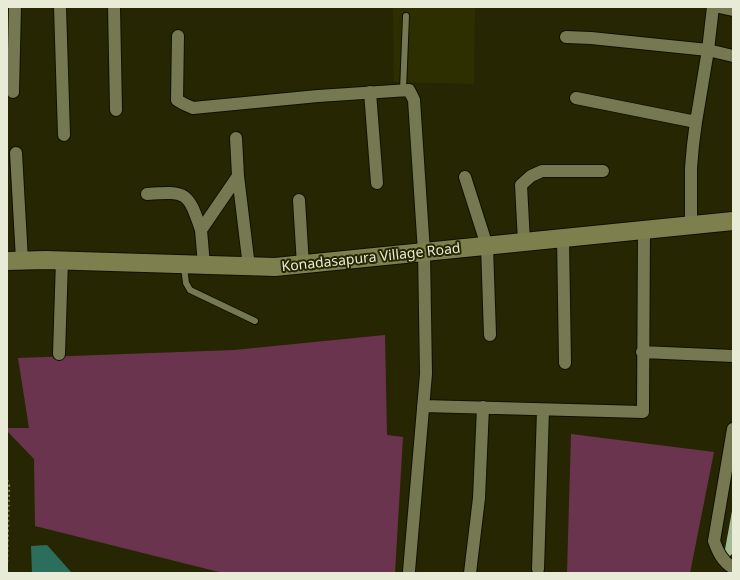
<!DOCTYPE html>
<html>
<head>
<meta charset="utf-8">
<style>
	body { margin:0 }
	#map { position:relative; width:740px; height:580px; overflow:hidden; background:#262702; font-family:"Noto Sans",sans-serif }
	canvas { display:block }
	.frame { position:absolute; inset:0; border:8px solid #e8ebd5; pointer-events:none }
</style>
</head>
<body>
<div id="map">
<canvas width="740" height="580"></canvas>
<div class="frame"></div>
</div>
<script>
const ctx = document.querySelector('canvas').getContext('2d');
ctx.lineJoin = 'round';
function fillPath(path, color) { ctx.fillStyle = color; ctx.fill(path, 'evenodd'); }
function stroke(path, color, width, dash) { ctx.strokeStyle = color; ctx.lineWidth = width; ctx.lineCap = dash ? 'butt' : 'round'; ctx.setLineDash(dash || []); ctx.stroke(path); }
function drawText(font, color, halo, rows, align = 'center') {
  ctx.font = font + ' "Noto Sans",sans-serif'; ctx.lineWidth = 4; ctx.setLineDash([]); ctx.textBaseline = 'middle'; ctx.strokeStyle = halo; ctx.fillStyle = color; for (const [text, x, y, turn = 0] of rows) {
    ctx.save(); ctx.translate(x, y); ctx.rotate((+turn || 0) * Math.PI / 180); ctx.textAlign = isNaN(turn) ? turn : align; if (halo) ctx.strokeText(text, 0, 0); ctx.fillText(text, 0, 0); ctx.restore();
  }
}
fillPath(new Path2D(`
	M393,7h82l-1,77 -80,-2z`), '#2d2f00');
fillPath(new Path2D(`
	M385,335l2,100 16,2 -8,136h-172l-188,-47 -1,-67 -27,-28v-3h22l-11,-70 216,-8z
	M571,434l143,18 -24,121h-123z`), '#6a344e');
fillPath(new Path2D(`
	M47,545l25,28h-40l-1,-27z`), '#2a6e5b');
fillPath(new Path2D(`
	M732,511l1,42 -3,3 -6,-1z`), '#a3b893');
const lane = new Path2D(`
	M403,90l3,-74
	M184,267l2,16 4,7 65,31`);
const street = new Path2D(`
	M60,7l4,128
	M114,7l2,103
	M719,7l14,3
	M178,36l-1,64 7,4 9,4 125,-12 91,-6 5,10 10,152 2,122 -17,197
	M566,37l25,1 117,12 25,6
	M13,92l2,-85
	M370,92l7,91
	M576,98l120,24
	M236,138l2,38 11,91
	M16,153l6,107
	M465,177l22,69 3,89
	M147,194c40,-3 41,-2 54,36
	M299,200l4,65
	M691,225v-57l2,-23 3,-23 12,-72 5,-43
	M563,238l2,125
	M524,242l-3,-57 10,-9 11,-5h61
	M204,265l-3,-35 37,-54
	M642,352l91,4
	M59,354l3,-94
	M423,406l220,6 1,-182
	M733,429l-19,112c4,11 8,20 19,27
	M538,569l5,-159
	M470,573l9,-75 4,-91`);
const secondary = new Path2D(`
	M7,261l39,-1 229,7 458,-46`);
stroke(lane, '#0f1000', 8);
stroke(street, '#0f1000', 14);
stroke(secondary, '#0f1000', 20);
stroke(new Path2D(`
	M7,480l2,6 -2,76`), '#757758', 2.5, [2, 3]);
stroke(lane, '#757851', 6);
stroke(street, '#757851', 12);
stroke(secondary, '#7d804d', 18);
drawText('14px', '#e8ebd5', '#262702', [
	["Konadasapura Village Road",371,258,-6]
]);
</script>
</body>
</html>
